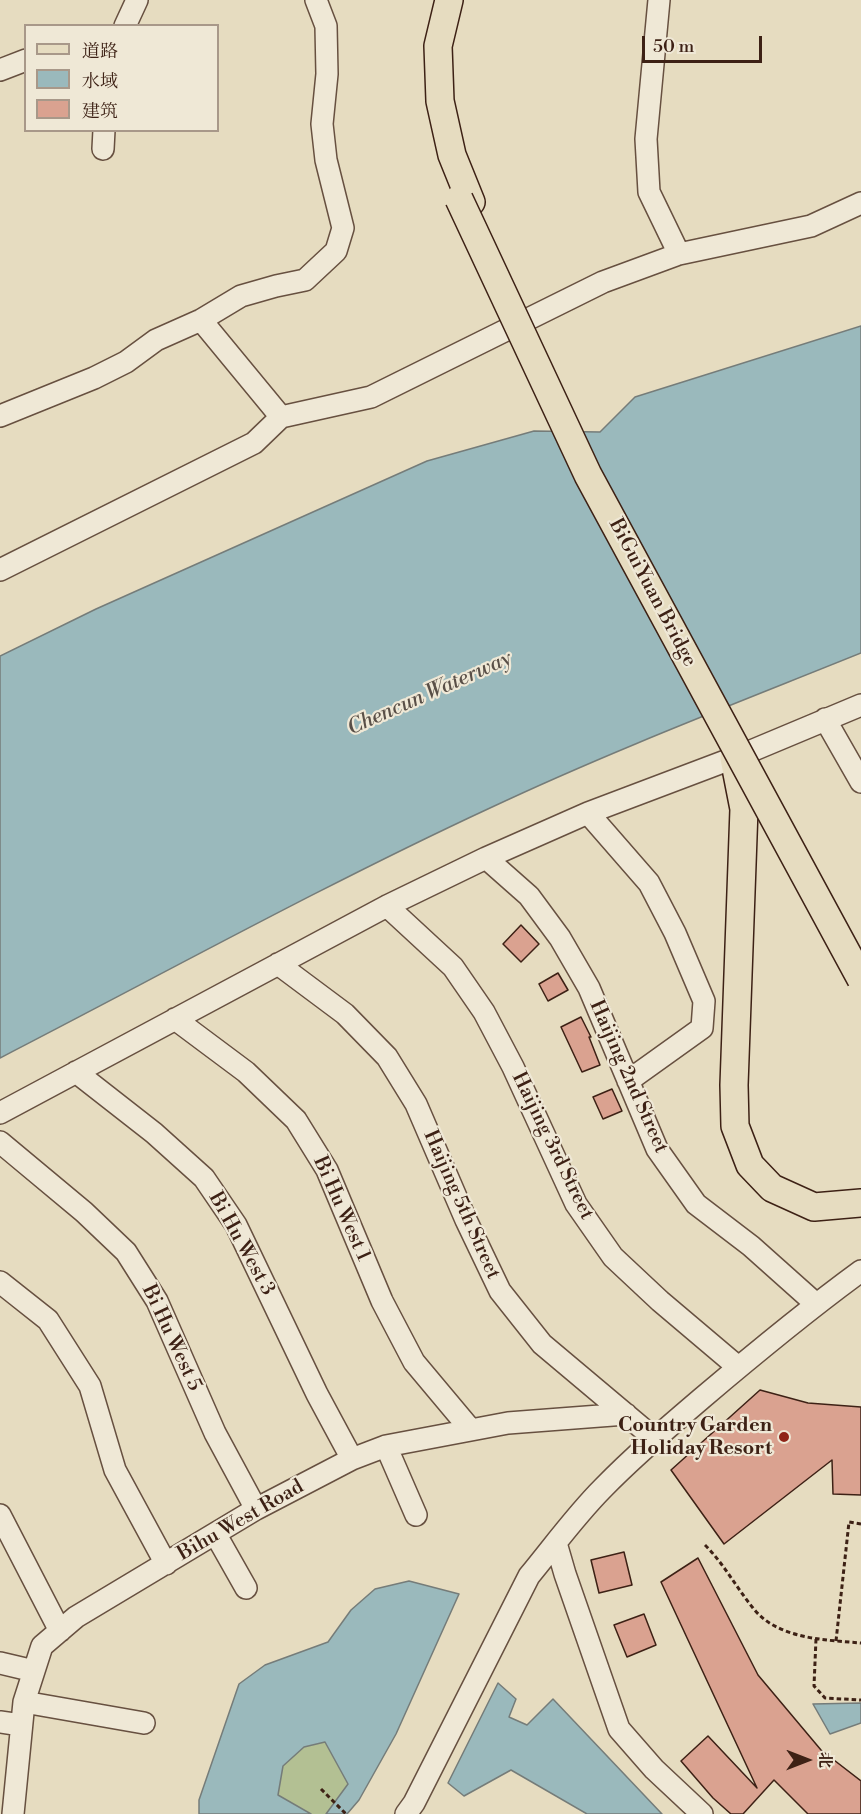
<!DOCTYPE html>
<html>
<head>
<meta charset="utf-8">
<style>
	body { margin:0 }
	#map { position:relative; width:861px; height:1814px; overflow:hidden; background:#e6dcc0; font-family:"Libre Bodoni","Noto Serif SC",serif }
	canvas { display:block }
	.legend { position:absolute; left:24px; top:24px; width:195px; height:108px; box-sizing:border-box; background:#efe8d6; border:2px solid #a89889; margin:0; padding:8px 10px; list-style:none; font-size:18px; color:#3d2115 }
	.legend li { display:flex; align-items:center; gap:12px; height:30px }
	.legend b { width:30px; border:2px solid #a89889 }
	.north { position:absolute; left:777px; top:1730px; width:60px; height:60px; -webkit-text-stroke:4px #efe8d6; paint-order:stroke; rotate:90deg; font-size:16px; font-weight:700; line-height:24px; text-align:center; color:#3d2115 }
	.north::after { content:''; display:block; margin:auto; width:21px; height:27px; background:#3d2115; clip-path:polygon(50% 0,100% 100%,50% 72%,0 100%) }
	.scale { position:absolute; left:642px; top:36px; width:120px; height:27px; box-sizing:border-box; border:3px solid #3d2115; border-top:0; padding-left:8px; font-size:18px; line-height:21px; white-space:nowrap; color:#3d2115; -webkit-text-stroke:4px #efe8d6; paint-order:stroke }
</style>
</head>
<body>
<div id="map">
<canvas width="861" height="1814"></canvas>
<ul class="legend">
<li><b style="height:8px;background:#e6dcc0"></b>道路</li>
<li><b style="height:16px;background:#9ab9bc"></b>水域</li>
<li><b style="height:16px;background:#daa290"></b>建筑</li>
</ul>
<div class="north">北</div>
<div class="scale">50 m</div>
</div>
<script>
const ctx = document.querySelector('canvas').getContext('2d');
ctx.lineJoin = 'round';
function fillPath(path, color) { ctx.fillStyle = color; ctx.fill(path, 'evenodd'); }
function stroke(path, color, width, dash) { ctx.strokeStyle = color; ctx.lineWidth = width; ctx.lineCap = dash ? 'butt' : 'round'; ctx.setLineDash(dash || []); ctx.stroke(path); }
function drawText(font, color, halo, rows, align = 'center') {
  ctx.font = font + ' "Libre Bodoni",serif'; ctx.lineWidth = 4.5; ctx.setLineDash([]); ctx.textBaseline = 'middle'; ctx.strokeStyle = halo; ctx.fillStyle = color; for (const [text, x, y, turn = 0] of rows) {
    ctx.save(); ctx.translate(x, y); ctx.rotate((+turn || 0) * Math.PI / 180); ctx.textAlign = isNaN(turn) ? turn : align; if (halo) ctx.strokeText(text, 0, 0); ctx.fillText(text, 0, 0); ctx.restore();
  }
}
fillPath(new Path2D(`
	M325,1742l23,42 -22,30h-15l-33,-19 5,-29 21,-19z`), '#b3c093');
const water = new Path2D(`
	M861,326v327c-124,50 -250,98 -371,155 -166,77 -327,166 -490,250v-402l96,-47 331,-148 107,-30 66,1 35,-35z
	M409,1581l50,13 -63,140 -37,66 -12,14h-21l22,-30 -23,-42 -21,5 -21,19 -5,29 33,19h-112v-14l40,-116 26,-19 63,-23 23,-32 24,-21z
	M498,1683l18,16 -7,18 18,8 26,-26 109,115h-75l-76,-44 -47,26 -16,-13z
	M861,1703v20l-31,11 -17,-30z`);
fillPath(water, '#9ab9bc');
stroke(water, '#757c79', 1.5);
const building = new Path2D(`
	M521,925l18,19 -18,18 -18,-18z
	M558,973l10,17 -20,11 -9,-17z
	M581,1017l10,20h-2l11,28 -18,7 -21,-45z
	M612,1089l10,22 -19,8 -10,-22z
	M760,1390l48,13 53,4v88l-28,-1 -1,-34 -108,84 -53,-74z
	M624,1552l8,33 -33,8 -8,-33z
	M698,1558l60,117 63,75 40,31v33h-53l-34,-34 -31,34h-12l-18,-16 -32,-37 27,-25 49,52 -96,-206z
	M644,1614l12,31 -29,12 -13,-32z`);
fillPath(building, '#daa290');
stroke(building, '#3d2115', 1.5);
const minor = new Path2D(`
	M659,0l-13,139 3,53 30,62
	M125,26l12,-26
	M0,70l26,-10
	M103,149l1,-19
	M201,320l80,97
	M0,416l94,-38 32,-16 30,-22 45,-20 40,-24 35,-10 29,-6 31,-29 7,-23 -17,-68 -4,-36 5,-50 -1,-48 -10,-26
	M0,570l254,-127 27,-26 90,-20 232,-115 76,-28 132,-28 50,-23
	M825,719l36,63
	M588,813l61,70 26,50 29,68 -2,27 -74,53
	M486,858l43,38 31,42 29,50 68,161 39,55 55,42 65,58
	M387,906l66,61 31,45 29,55 63,137 37,53 47,44 78,66
	M278,964l67,50 42,43 29,47 50,116 34,71 42,53 113,95
	M175,1019l71,53 50,48 31,50 55,131 32,61 57,68
	M76,1072l78,61 50,45 32,47 81,169 35,65
	M0,1113l387,-207 99,-48 102,-45 156,-59 117,-49
	M0,1142l84,70 42,40 31,49 58,132 41,76
	M0,1282l48,38 42,66 25,84 51,94
	M386,1446l30,69
	M0,1515l60,116
	M216,1535l30,53
	M556,1543l9,31 54,155 35,40 48,45
	M0,1663l34,8
	M24,1702l120,21
	M0,1722l21,3
	M13,1814l11,-112 18,-56 34,-29 180,-108 96,-50 34,-13 122,-23 118,-9
	M406,1814l8,-11 115,-227c24,-29 47,-61 74,-88 30,-31 64,-60 98,-89 52,-44 105,-88 160,-128`);
const major = new Path2D(`
	M449,0l-11,46 2,55 12,54 19,47
	M734,758l10,51 -10,276 1,41 15,39 22,23 42,19 47,-4`);
stroke(minor, '#675040', 24);
stroke(major, '#3d2115', 30);
stroke(new Path2D(`
	M705,1545c19,19 31,42 48,63 24,31 72,32 108,35
	M816,1639l-2,47 11,12 36,2
	M836,1641l13,-119 12,2
	M321,1789l25,25`), '#3d2115', 3, [4.5, 3]);
stroke(minor, '#efe8d6', 21);
stroke(major, '#e6dcc0', 27);
const majorBridge = new Path2D(`
	M459,199l129,276 273,504`);
stroke(majorBridge, '#3d2115', 30, []);
stroke(majorBridge, '#e6dcc0', 27);
for (const [x, y, r, color] of [
	[784,1437,6,"#8f2418"]
]) { const dot = new Path2D(); dot.arc(x, y, r, 0, 2 * Math.PI); ctx.fillStyle = color; ctx.fill(dot); stroke(dot, '#efe8d6', 2); }
drawText('20px', '#3d2115', '#efe8d6', [
	["BiGuiYuan Bridge",652,593,62],
	["Haijing 2nd Street",628,1077,66],
	["Haijing 3rd Street",552,1146,64],
	["Haijing 5th Street",461,1205,66],
	["Bi Hu West 1",341,1209,66],
	["Bi Hu West 3",241,1244,61],
	["Bi Hu West 5",171,1338,65],
	["Bihu West Road",241,1521,-30]
]);
drawText('bold 20px', '#3d2115', '#efe8d6', [
	["Country Garden",772,1426],
	["Holiday Resort",772,1449]
], 'right');
drawText('italic 21px', '#594f47', '#efe8d6', [
	["Chencun Waterway",430,694,-24]
]);
</script>
</body>
</html>
